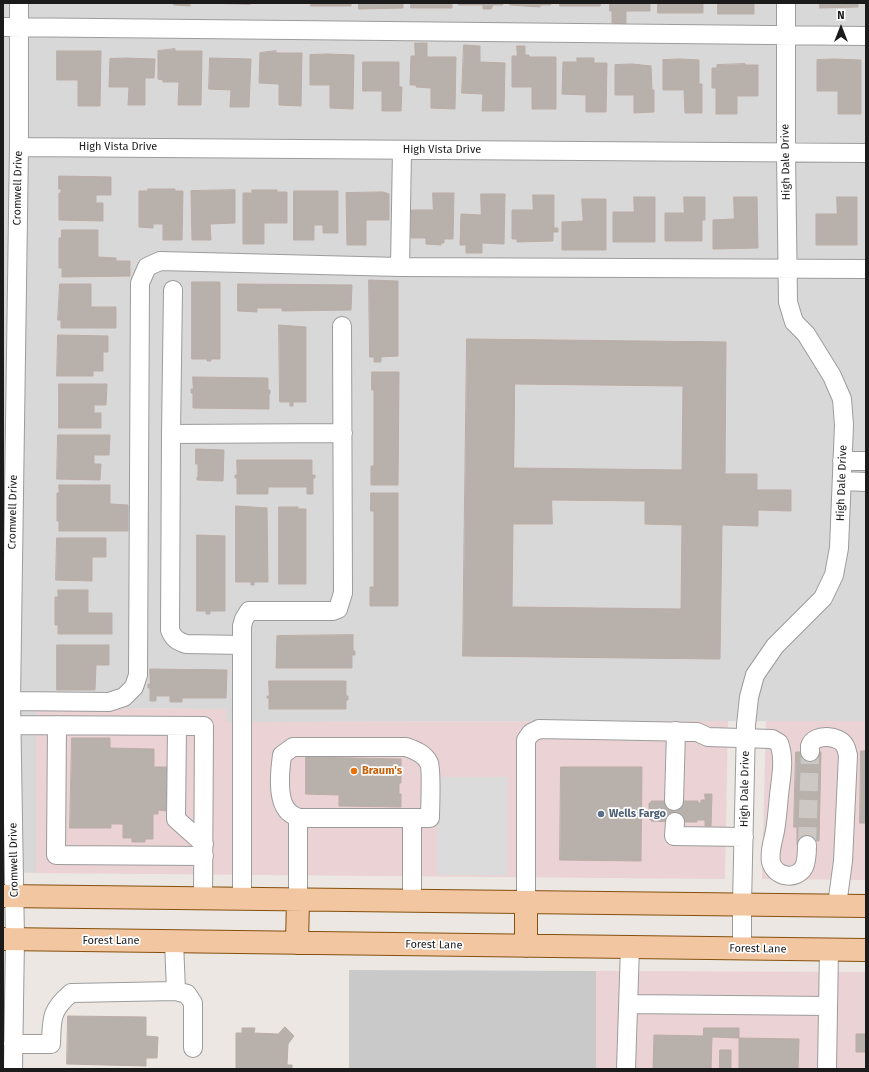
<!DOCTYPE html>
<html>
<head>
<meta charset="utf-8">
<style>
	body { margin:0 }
	#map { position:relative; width:869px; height:1072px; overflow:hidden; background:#ece7e2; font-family:"Fira Sans",sans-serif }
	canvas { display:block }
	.frame { position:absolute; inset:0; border:4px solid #1b1b1b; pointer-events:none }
	.north { position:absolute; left:821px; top:8px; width:40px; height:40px; -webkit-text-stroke:3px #fff; paint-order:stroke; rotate:0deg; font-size:11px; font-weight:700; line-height:16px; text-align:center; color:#1b1b1b }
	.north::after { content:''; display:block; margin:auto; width:14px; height:18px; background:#1b1b1b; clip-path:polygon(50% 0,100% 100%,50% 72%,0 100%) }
</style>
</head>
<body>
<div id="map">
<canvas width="869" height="1072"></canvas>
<div class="frame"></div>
<div class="north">N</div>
</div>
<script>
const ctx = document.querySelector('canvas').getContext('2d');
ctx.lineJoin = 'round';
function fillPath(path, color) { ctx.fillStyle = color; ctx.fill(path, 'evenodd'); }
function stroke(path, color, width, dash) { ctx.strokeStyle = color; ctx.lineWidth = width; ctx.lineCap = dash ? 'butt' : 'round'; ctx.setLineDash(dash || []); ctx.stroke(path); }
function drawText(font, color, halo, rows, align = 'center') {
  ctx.font = font + ' "Fira Sans",sans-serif'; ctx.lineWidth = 3.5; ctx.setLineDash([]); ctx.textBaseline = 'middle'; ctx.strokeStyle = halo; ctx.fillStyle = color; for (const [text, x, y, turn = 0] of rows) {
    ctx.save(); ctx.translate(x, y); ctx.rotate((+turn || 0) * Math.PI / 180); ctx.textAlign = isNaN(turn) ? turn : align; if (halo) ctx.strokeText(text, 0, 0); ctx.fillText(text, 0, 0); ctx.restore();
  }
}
fillPath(new Path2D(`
	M3,3h863v718l-640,1v-13l-190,-1v165l-33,-1z`), '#d9d8d8');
fillPath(new Path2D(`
	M36,708l190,1v13l502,-1 -3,158 -689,-6z
	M766,721h100v159l-104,-1z
	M596,971l270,1v97h-270z`), '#ebd2d4');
fillPath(new Path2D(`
	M349,970l247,1v98h-247z`), '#c9c9c9');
fillPath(new Path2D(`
	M437,777h70v98h-70z`), '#dbdbdb');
const building = new Path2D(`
	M174,3h16v3l-16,-1z
	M209,3h41v1z
	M311,3h40v3h-40z
	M359,3h44v5l-44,1z
	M411,3h41v5h-41z
	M459,3h44v2h-10l-2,4h-8v-4h-24z
	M510,3h41v2h-11v2l-30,-2z
	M560,3h41l-1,3h-40z
	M610,3h40v8h-24v13l-14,-1v-12h-2z
	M658,3h45v10h-45z
	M718,3h36v11h-36z
	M820,3h38v4l-38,1z
	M415,43h12v14h29l-1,52 -24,-1v-20l-15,-1v-2h-6l1,-29h4z
	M464,45l16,1v16l25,1 -1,48h-22l1,-17 -21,-1z
	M517,46h8v9h4v2h27v52h-24v-22h-20v-31h5z
	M175,49v2h27l-1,54h-23l1,-23h-16v-2l-5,-1v-28z
	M57,51h44l-1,55h-22v-26h-21z
	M276,51v2h26l-1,53 -22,-1v-21l-20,-1 1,-30z
	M327,54l27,1 -1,54 -23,-1v-23h-20v-30z
	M127,58l28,1 -1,19h-9v27h-17l1,-18h-20l1,-28z
	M210,58l41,1 -2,48h-19l1,-17 -22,-1z
	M577,58h17v5h13l-1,49h-20v-17l-24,-1 1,-32h14z
	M680,59l19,1v24h3v29h-17l-1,-23h-21v-30z
	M834,59l27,1v54h-23v-23h-21v-31z
	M363,62h36v25h3l-1,24h-19v-20h-19z
	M632,64l19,2 1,24h2v22l-20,1v-18h-19v-30z
	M745,64v1h13v31h-21v18h-21v-26h-4v-20h5v-3z
	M59,176l52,1v18h-15v8h7v18l-44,-1v-27h2v-4h-2z
	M148,189h27v2h8l-1,49h-19v-16h-10v4l-14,-1v-36h9z
	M235,190v33l-25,1 1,16h-19l-1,-49z
	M252,190h25v2h10v31h-23v21h-21v-51h9z
	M294,191h44v42h-15v-8h-9v15h-20z
	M383,192l6,2v26h-23v25h-19l-1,-52z
	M433,193h21l-1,46h-9v4h-3v2l-15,-1v-6h-15v-28h22z
	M481,194h24l-1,50 -22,-1v10h-16v-8h-6l1,-31 20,1z
	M533,195h21v33h4v4h-5v9l-36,1v-3h-5v-29h21z
	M634,197h21v45h-42v-30h21z
	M684,197h21v23h-3v21h-37v-28h19z
	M734,197h23l1,51 -45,1v-29l21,-1z
	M837,197h20v48h-41v-31h21z
	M582,199h24v51h-44v-28l21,-1z
	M62,230h36v27l18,1v3h14v15l-68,1v-9h-3v-30h2z
	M369,280l29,1v75l-17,1v5h-7v-5h-4z
	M192,282h28v77h-9v2h-4v-2h-15z
	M60,284h31v23h25v21h-55v-8h-3z
	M238,284l114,1 -1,25 -69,1v-3h-25v4l-19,-1z
	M279,325l27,2v75h-13v4h-3v-4h-10z
	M58,335l50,1v16h-5v19h-10v5h-36z
	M467,339l259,3 -1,132h32v16h34v21l-33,-1v16l-36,-1 -2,134 -257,-3zM515,384l168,2 -1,84 -168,-2zM552,500l93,1v23l37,1 -1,84 -169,-2 1,-83h39z
	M372,372h27l-1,113h-27v-19h3v-76h-2z
	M193,377l75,1v12h2v4h-1v15l-76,-1v-15h-2v-4h2z
	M59,384h48l-1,21h-12v8h7v15h-42z
	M58,435h52l-1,20h-15v9h7l-1,16 -43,-1z
	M196,449l28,1 -1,31 -26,-1v-3h1v-13h-2z
	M237,460h75v15h3v3h-2v16h-6v-7h-39v7h-31v-16h-2v-3h2z
	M59,485h51v19l18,1v26h-69v-10h-2v-28h2z
	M371,493h27v113h-28v-19h4v-76h-3z
	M236,506l31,2 1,74h-14v3h-3v-3h-15z
	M279,507h19v2h8v75h-27z
	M197,535l28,1v75h-15v3h-4v-3h-9z
	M57,538h49v19h-14v24l-36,-1z
	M58,590h30v23h24v21h-54v-9h-3v-28h3z
	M353,635v16h2v4h-3v13h-76l1,-32z
	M57,645h52v20h-13l-1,25h-38z
	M150,669l77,1 -1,28h-44v4h-12v-6h-14v5h-6v-13h-2v-4h2z
	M269,681h77v15h2v4h-2v9h-77v-11h-2v-2h2z
	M72,738h38v10l44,1v18h13l-1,44 -8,-1v4h-5v25h-8v3h-13v-4h-9v-14h-12v4h-41z
	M861,751h5v72h-6z
	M796,752h25l-2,89h-7v5l-15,-1v-18h-3z
	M306,757l95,2v24h-2v11h2v13l-62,-1v-11l-33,-1z
	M561,767h81l-1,94 -81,-1z
	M705,794h7l-1,32h-6v-6h-8v2h-22l-24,-1v-2h-2v-16h2v-2h47v2h3v-3h4z
	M68,1016l78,1v19l12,1 -1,21h-11v8l-79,-2z
	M285,1027l9,9 -6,8 -1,21h5v4h-56v-36h6v-5h13l-1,5 24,1z
	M704,1028h35v10l60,1 -1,30h-59v-31l-27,-1 -1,32h-58l1,-34 49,1z
	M866,1028v24h-10v-18h9z
	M720,1050h11v19h-11z`);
fillPath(building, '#b8b0ab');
stroke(building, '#bcada6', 1);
stroke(new Path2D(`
	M807,845l3,-93`), '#cdc8c4', 18, [18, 9]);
const minor = new Path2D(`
	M3,27l863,9
	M19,147l847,6
	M400,267l2,-117
	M173,290l-2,144 -1,196c3,8 7,11 16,14l56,1
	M171,434l172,-1
	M842,461h24
	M842,481l24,1
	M11,701l98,1 15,-5 10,-10 4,-12 2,-392 7,-16 13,-6 240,6 466,2
	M11,725l193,1 -1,172
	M57,725l-1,130 148,1
	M177,726l-1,93 28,25
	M810,752c0,0 0,-6 0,-6 4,-13 30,-11 35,0 2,3 2,7 3,9l-5,106 -6,44
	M674,801l2,-70
	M298,818c-3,-2 -6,-3 -8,-5 -14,-11 -10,-43 -8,-58l11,-8h113c9,3 19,7 23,16 3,6 1,46 1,55h-18
	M675,822l-1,14 70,1
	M242,899v-273l2,-7 5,-8h84l5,-2 5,-16 -1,-267
	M298,900v-82h114v83
	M526,902v-162l5,-7 8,-4 158,3 11,5 64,2 7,4c6,16 2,34 0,52 -1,12 -2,24 -4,36 -2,10 -6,21 -4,31 4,15 25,19 33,5 3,-6 3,-15 3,-22
	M742,949v-45l4,-179 3,-28 6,-22 20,-29 48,-48 11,-23 5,-27 5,-123 -2,-26 -10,-23 -26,-42 -12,-12 -6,-20 -2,-149v-150
	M176,991l11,3 6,9v45
	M628,1004l200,2
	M13,1044h38c1,-25 -1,-33 20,-51l105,-2 -2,-50
	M13,1069l2,-130 -4,-238 8,-554v-144
	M626,1069l4,-122
	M827,1069l2,-119`);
const major = new Path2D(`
	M3,896l863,10
	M526,902v44
	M3,939l863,11
	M297,943l1,-43`);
stroke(minor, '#9c9c9c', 20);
stroke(major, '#84510e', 24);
stroke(minor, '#fff', 18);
stroke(major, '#f2c6a1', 22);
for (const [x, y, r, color] of [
	[354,771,4,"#e8710a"],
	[601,814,4,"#5c6f8a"]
]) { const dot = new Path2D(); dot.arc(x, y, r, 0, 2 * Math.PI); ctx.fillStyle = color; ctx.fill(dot); stroke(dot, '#fff', 1.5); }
drawText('11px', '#1b1b1b', '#fff', [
	["High Vista Drive",118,147],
	["High Vista Drive",442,150],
	["High Dale Drive",786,162,-91],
	["Cromwell Drive",18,188,-89],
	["High Dale Drive",842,483,-88],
	["Cromwell Drive",13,512,-89],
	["High Dale Drive",745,789,-89],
	["Cromwell Drive",14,860,-91],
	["Forest Lane",111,941],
	["Forest Lane",434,945,1],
	["Forest Lane",758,949,1]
]);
drawText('bold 11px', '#c56008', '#fff', [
	["Braum's",362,771]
], 'left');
drawText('bold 11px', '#4e5e75', '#fff', [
	["Wells Fargo",609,814]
], 'left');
</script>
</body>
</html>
